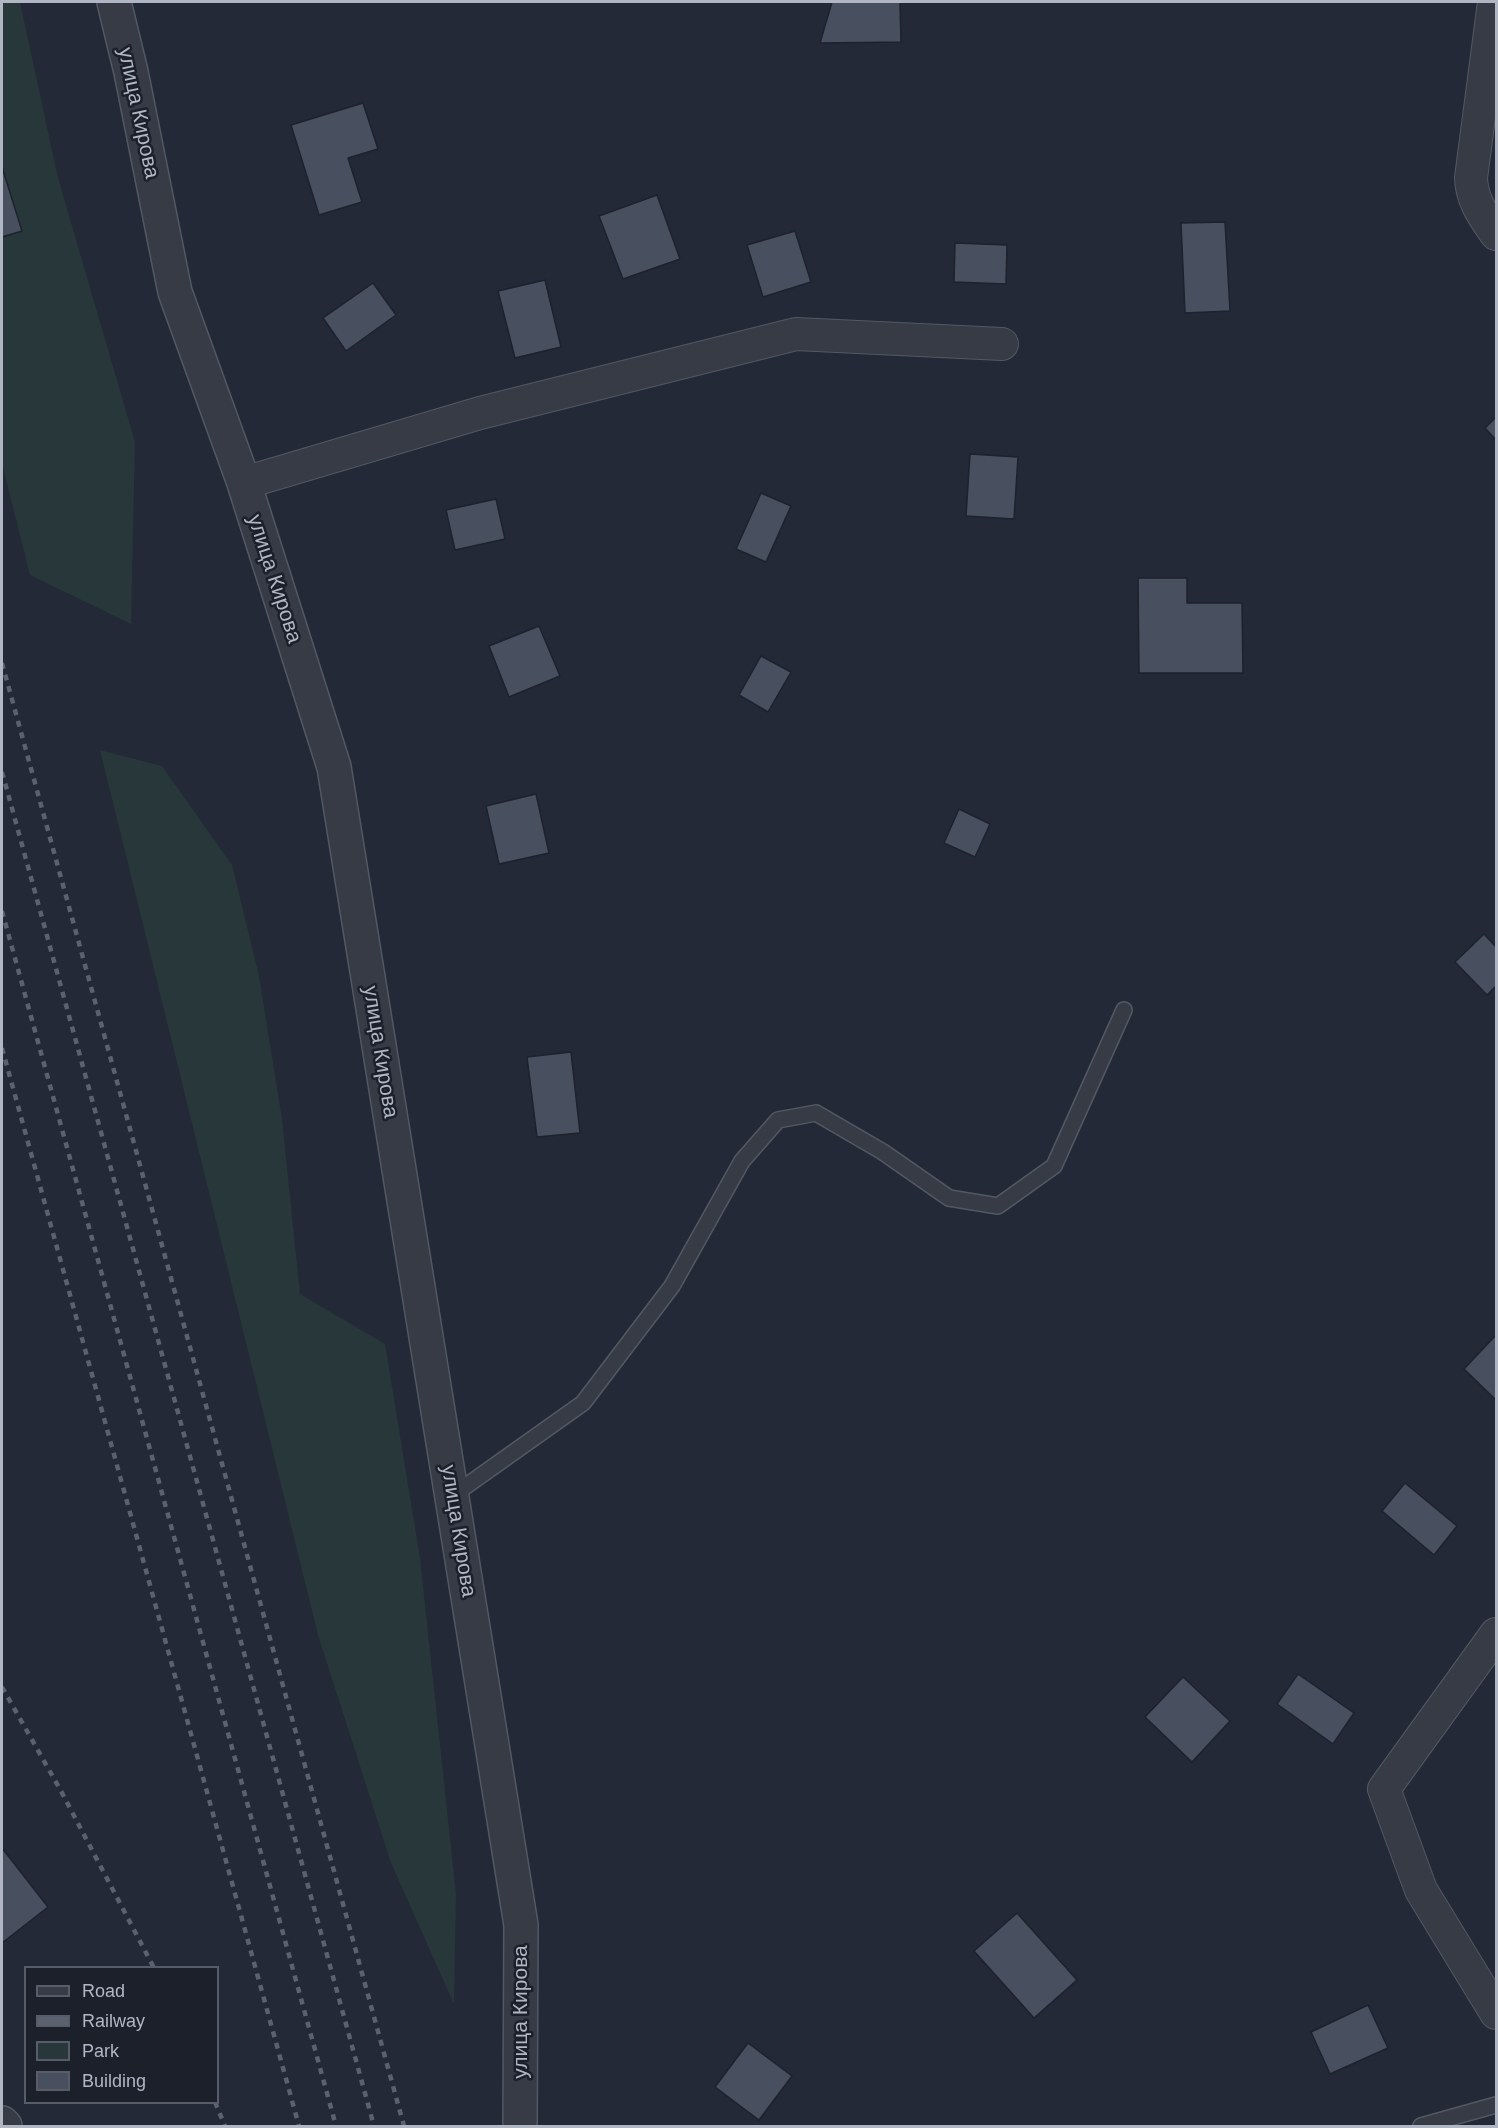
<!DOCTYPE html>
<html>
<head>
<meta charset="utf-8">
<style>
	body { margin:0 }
	#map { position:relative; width:1498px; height:2128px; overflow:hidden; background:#232936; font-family:Helvetica,sans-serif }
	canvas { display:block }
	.frame { position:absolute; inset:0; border:3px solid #b0b6c3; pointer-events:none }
	.legend { position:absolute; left:24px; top:1966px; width:195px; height:138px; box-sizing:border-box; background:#1b202b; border:2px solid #575c68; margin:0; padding:8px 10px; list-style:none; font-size:18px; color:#b0b6c3 }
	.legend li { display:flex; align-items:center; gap:12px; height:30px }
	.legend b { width:30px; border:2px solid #575c68 }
</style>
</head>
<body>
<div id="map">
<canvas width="1498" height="2128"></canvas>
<div class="frame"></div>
<ul class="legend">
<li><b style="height:8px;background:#363b46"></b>Road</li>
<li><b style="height:8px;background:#5a616f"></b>Railway</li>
<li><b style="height:16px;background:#27373a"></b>Park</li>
<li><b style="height:16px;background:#484f5e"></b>Building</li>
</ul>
</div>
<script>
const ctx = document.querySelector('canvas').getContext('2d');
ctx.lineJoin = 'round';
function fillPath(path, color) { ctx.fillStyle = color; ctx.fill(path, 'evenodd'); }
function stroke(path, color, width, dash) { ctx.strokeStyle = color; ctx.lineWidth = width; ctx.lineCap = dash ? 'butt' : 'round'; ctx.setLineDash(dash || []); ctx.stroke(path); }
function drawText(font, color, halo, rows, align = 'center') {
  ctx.font = font + ' Helvetica,sans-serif'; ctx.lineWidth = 5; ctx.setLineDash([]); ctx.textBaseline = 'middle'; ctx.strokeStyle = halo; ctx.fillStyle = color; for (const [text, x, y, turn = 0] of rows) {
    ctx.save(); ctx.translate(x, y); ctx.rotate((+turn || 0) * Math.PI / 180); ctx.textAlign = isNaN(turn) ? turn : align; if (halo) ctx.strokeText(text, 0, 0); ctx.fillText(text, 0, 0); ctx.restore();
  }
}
fillPath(new Path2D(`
	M2,2h18l38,176 77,264 -4,182 -101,-49 -28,-111z
	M100,750l62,16 70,99 27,111 23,143 18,175 85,50 35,214 36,336 -2,110 -63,-141 -73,-228z`), '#27373a');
const building = new Path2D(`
	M832,2h68l1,40 -81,1z
	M363,103l15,46 -30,9 14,44 -43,13 -28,-90z
	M2,167l20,64 -20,6z
	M657,195l23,64 -57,20 -24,-63z
	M1225,222l5,89 -45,2 -4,-90z
	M795,231l16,51 -48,15 -16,-52z
	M955,243l52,2 -1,39 -52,-2z
	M545,280l16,67 -46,11 -17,-67z
	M373,283l23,32 -50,36 -23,-33z
	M1496,417v23l-11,-12z
	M970,454l48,3 -4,62 -48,-3z
	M761,493l30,13 -25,56 -30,-13z
	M496,499l9,40 -50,11 -9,-40z
	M1138,578h49v25h55l1,70h-104z
	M539,626l21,50 -51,21 -20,-51z
	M761,656l30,16 -23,40 -29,-17z
	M536,794l13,59 -50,11 -13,-58z
	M959,809l31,15 -15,33 -31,-14z
	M1484,934l12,13v39l-9,9 -32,-33z
	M571,1052l9,81 -43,4 -10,-80z
	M1496,1335v65l-32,-31z
	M1405,1483l52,43 -23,29 -52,-44z
	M1298,1674l56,39 -21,31 -56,-40z
	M1183,1677l47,44 -38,41 -47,-45z
	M2,1848l46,59 -46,36z
	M1017,1913l60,67 -43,38 -60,-67z
	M1368,2005l20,43 -58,26 -19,-42z
	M748,2043l44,33 -33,44 -44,-33z`);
fillPath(building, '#484f5e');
stroke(building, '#1d222d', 1.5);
const service = new Path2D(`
	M452,1496l131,-93 89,-117 70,-125 36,-41 38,-7 67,39 66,46 49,8 56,-40 70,-156
	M1421,2126l75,-21`);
const minor = new Path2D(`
	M1494,2l-23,176c1,23 12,37 25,56
	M244,483l236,-70 316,-79 206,10
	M1496,1634l-112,155 37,101 75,123`);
const tertiary = new Path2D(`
	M114,2l17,70 44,220 69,191 90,284 187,1158 -1,201
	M2,2123l3,3`);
stroke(service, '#535964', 18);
stroke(minor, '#535964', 34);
stroke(tertiary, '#535964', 36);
stroke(service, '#363b46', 15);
stroke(minor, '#363b46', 32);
stroke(tertiary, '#363b46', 33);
stroke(new Path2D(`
	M2,663l402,1463
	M2,772l372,1354
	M2,911l334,1215
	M2,1048l297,1078
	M2,1687l59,104 93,177
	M215,2102l10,24`), '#5a616f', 4.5, [6, 6]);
drawText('21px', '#b0b6c3', '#1b202b', [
	["улица Кирова",138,113,78],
	["улица Кирова",274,579,72],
	["улица Кирова",380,1052,81],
	["улица Кирова",458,1531,81],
	["улица Кирова",521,2012,-90]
]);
</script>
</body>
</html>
